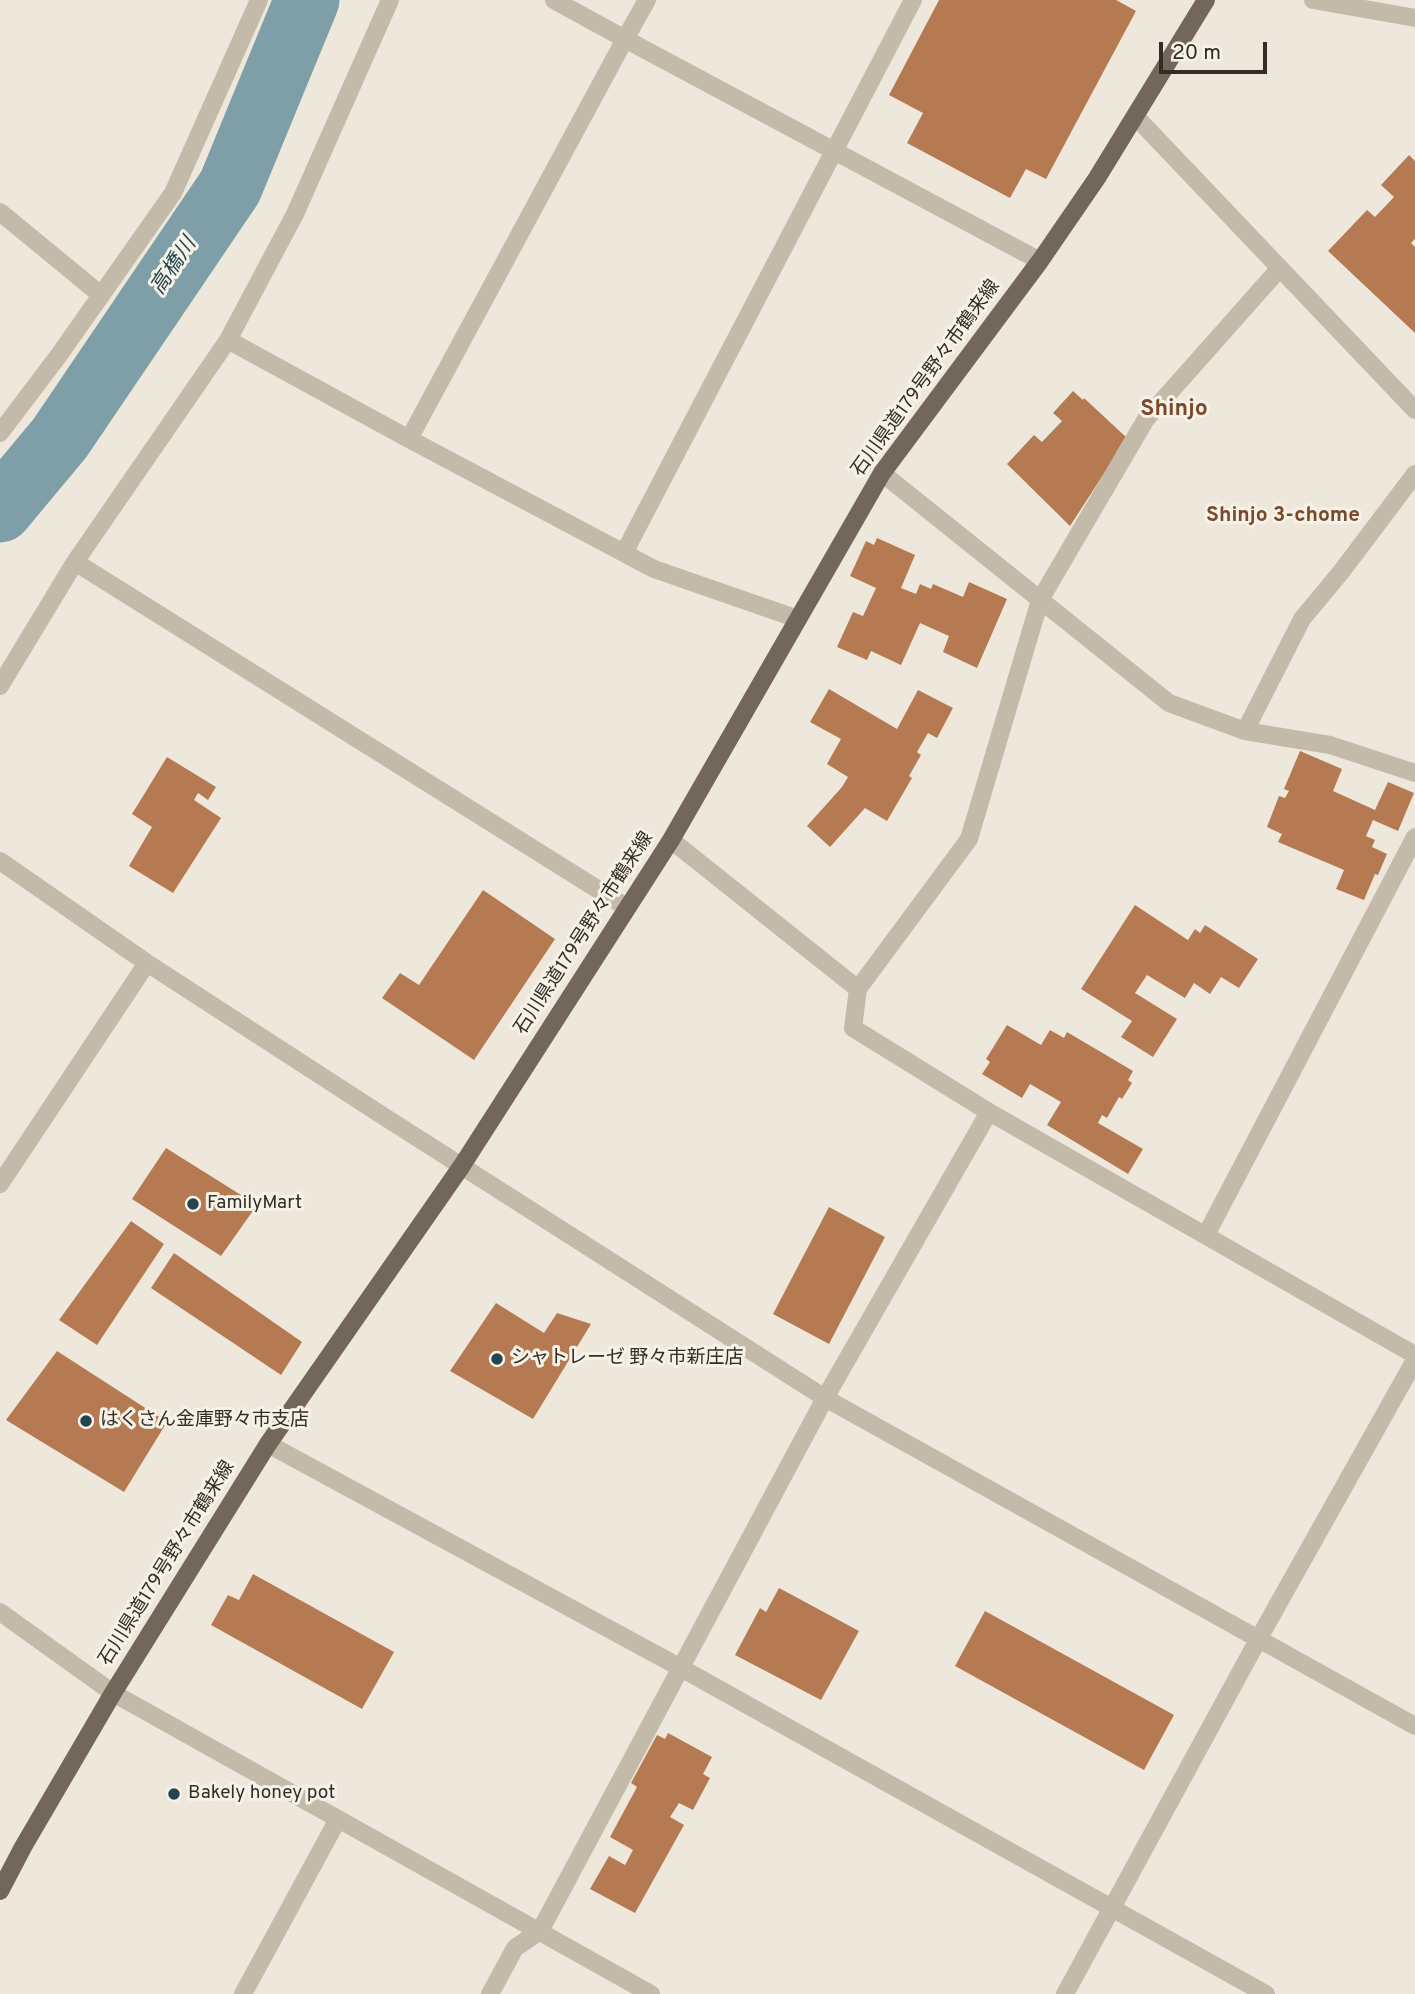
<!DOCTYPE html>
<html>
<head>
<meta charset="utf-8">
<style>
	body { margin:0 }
	#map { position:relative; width:1415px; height:1994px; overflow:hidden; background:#eee8dc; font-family:Overpass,sans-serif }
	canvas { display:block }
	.scale { position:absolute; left:1159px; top:42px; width:108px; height:32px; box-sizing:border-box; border:4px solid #332d28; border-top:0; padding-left:9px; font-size:21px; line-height:24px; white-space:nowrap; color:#332d28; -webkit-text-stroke:5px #f6f2e7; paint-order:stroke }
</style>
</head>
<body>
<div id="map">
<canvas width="1415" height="1994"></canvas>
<div class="scale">20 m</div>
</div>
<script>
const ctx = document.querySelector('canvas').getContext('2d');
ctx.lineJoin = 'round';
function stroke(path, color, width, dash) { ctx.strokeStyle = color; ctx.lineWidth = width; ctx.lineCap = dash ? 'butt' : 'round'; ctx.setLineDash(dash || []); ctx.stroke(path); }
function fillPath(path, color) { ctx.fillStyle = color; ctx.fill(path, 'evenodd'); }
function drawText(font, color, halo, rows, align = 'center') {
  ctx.font = font + ' Overpass,"Noto Sans JP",sans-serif'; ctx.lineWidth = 6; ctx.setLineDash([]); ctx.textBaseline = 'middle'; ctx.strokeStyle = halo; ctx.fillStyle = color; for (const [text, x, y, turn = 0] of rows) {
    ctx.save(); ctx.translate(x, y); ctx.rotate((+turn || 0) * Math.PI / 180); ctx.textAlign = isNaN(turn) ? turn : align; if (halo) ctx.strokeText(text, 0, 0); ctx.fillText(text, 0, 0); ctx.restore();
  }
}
stroke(new Path2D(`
	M0,510l60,-72 170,-251 77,-187`), '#7e9fa7', 65);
fillPath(new Path2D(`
	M939,0h177l20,11 -90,168 -20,-10 -16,29 -103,-55 16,-30 -34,-18z
	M1409,155l6,6v78l-4,4 4,4v86l-87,-82 39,-41 8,7 19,-20 -13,-12z
	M1073,391l10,9 1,-2 43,40 -57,88 -63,-62 27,-29 8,7 20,-21 -9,-8z
	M877,538l38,17 -14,33 15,6 4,-10 11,5 2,-5 30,13 6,-15 38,17 -30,69 -34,-16 6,-16 -29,-13 -19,42 -30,-14 -4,9 -30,-13 16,-35 10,4 13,-28 -26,-12 16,-35 8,4z
	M829,689l68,40 21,-39 35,18 -16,30 -9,-5 -11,19 4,3 -12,21 3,2 -25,43 -22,-13 -35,39 -23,-21 35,-39 6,-10 -21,-13 14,-25 -31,-17z
	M1300,751l42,18 -9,22 42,19 13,-28 26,11 -16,38 -25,-11 -7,16 9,4 -3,7 15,7 -9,21 -3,-1 -11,26 -28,-11 8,-19 -66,-28 4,-8 -15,-7 12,-31 6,2 4,-7 -5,-2z
	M167,757l49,30 -8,13 -10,-7 -4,7 27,18 -48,75 -44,-27 23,-39 -20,-13z
	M483,890l72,49 -81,121 -92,-62 18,-25 19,12z
	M1135,905l53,35 7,-11 5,4 5,-8 53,34 -19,29 -18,-11 -11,17 -16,-11 -9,15 -38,-23 -12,18 42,26 -24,38 -32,-20 11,-16 -51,-32z
	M1007,1025l34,20 9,-15 14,8 3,-6 66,39 -5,9 4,3 -10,16 -3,-2 -12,21 -5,-3 -4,8 45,26 -15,25 -81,-49 14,-23 -31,-18 -8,14 -40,-24 8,-12 -4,-3z
	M166,1148l91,57 -36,51 -89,-57z
	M829,1207l56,30 -56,107 -56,-30z
	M131,1221l33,23 -67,101 -38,-25z
	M174,1253l128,89 -21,33 -130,-87z
	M496,1303l48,30 13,-20 34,11 -58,95 -83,-48z
	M57,1351l110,71 -43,70 -118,-72z
	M253,1574l141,78 -32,57 -151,-84 17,-30 11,5z
	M779,1588l80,43 -38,69 -86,-45 25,-47 6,4z
	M985,1611l189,104 -30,55 -189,-104z
	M668,1733l44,24 -9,17 7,4 -17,32 -14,-7 -9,14 14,8 -49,88 -45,-24 19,-33 16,9 8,-15 -23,-13 27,-50 -6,-4 26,-48 8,4z`), '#b67a52');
stroke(new Path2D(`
	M390,0l-95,214 -67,126 181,99
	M554,0l71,39 -216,400 245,130 144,50
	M647,0l-22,39 415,222
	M1313,0l102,18
	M1136,117l279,293
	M0,212l101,83
	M228,340l-153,222 551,345
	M0,433l59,-78 114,-162 86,-193
	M882,473l287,230 76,28 85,14 85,28
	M624,553l289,-553
	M0,686l75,-124
	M1245,731l57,-112 39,-47 74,-98
	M671,840l187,149 -5,39 136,84 426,243
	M0,861l147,102 233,151 445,284 590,328
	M858,989l111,-150 71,-239 106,-181 134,-151
	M0,1184l147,-221
	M1206,1235l209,-398
	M268,1444l413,224 585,326
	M0,1612l113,81 538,301
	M243,1994l95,-175
	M490,1994l25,-46 25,-17 285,-533 164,-286
	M1065,1994l194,-356 156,-278`), '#c4baa9', 18);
stroke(new Path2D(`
	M0,1891l23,-44 90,-154 155,-249 193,-277 210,-327 211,-367 158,-212 57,-83 109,-178`), '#73675b', 18);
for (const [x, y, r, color] of [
	[193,1204,7,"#23454f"],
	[497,1359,7,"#23454f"],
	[86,1421,7,"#23454f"],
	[174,1794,7,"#23454f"]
]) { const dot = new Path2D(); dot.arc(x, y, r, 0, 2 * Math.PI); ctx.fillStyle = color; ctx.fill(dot); stroke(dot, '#f6f2e7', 2.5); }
drawText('19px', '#332d28', '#f6f2e7', [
	["石川県道179号野々市鶴来線",927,379,-54],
	["石川県道179号野々市鶴来線",585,934,-57],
	["石川県道179号野々市鶴来線",168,1564,-58]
]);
drawText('19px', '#332d28', '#f6f2e7', [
	["FamilyMart",207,1204],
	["シャトレーゼ 野々市新庄店",511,1359],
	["はくさん金庫野々市支店",100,1421],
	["Bakely honey pot",188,1794]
], 'left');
drawText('italic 21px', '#23454f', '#f6f2e7', [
	["高橋川",175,267,-56]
]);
drawText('bold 21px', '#774a2c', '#f6f2e7', [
	["Shinjo 3-chome",1283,517]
]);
drawText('bold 23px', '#774a2c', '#f6f2e7', [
	["Shinjo",1174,410]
]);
</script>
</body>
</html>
